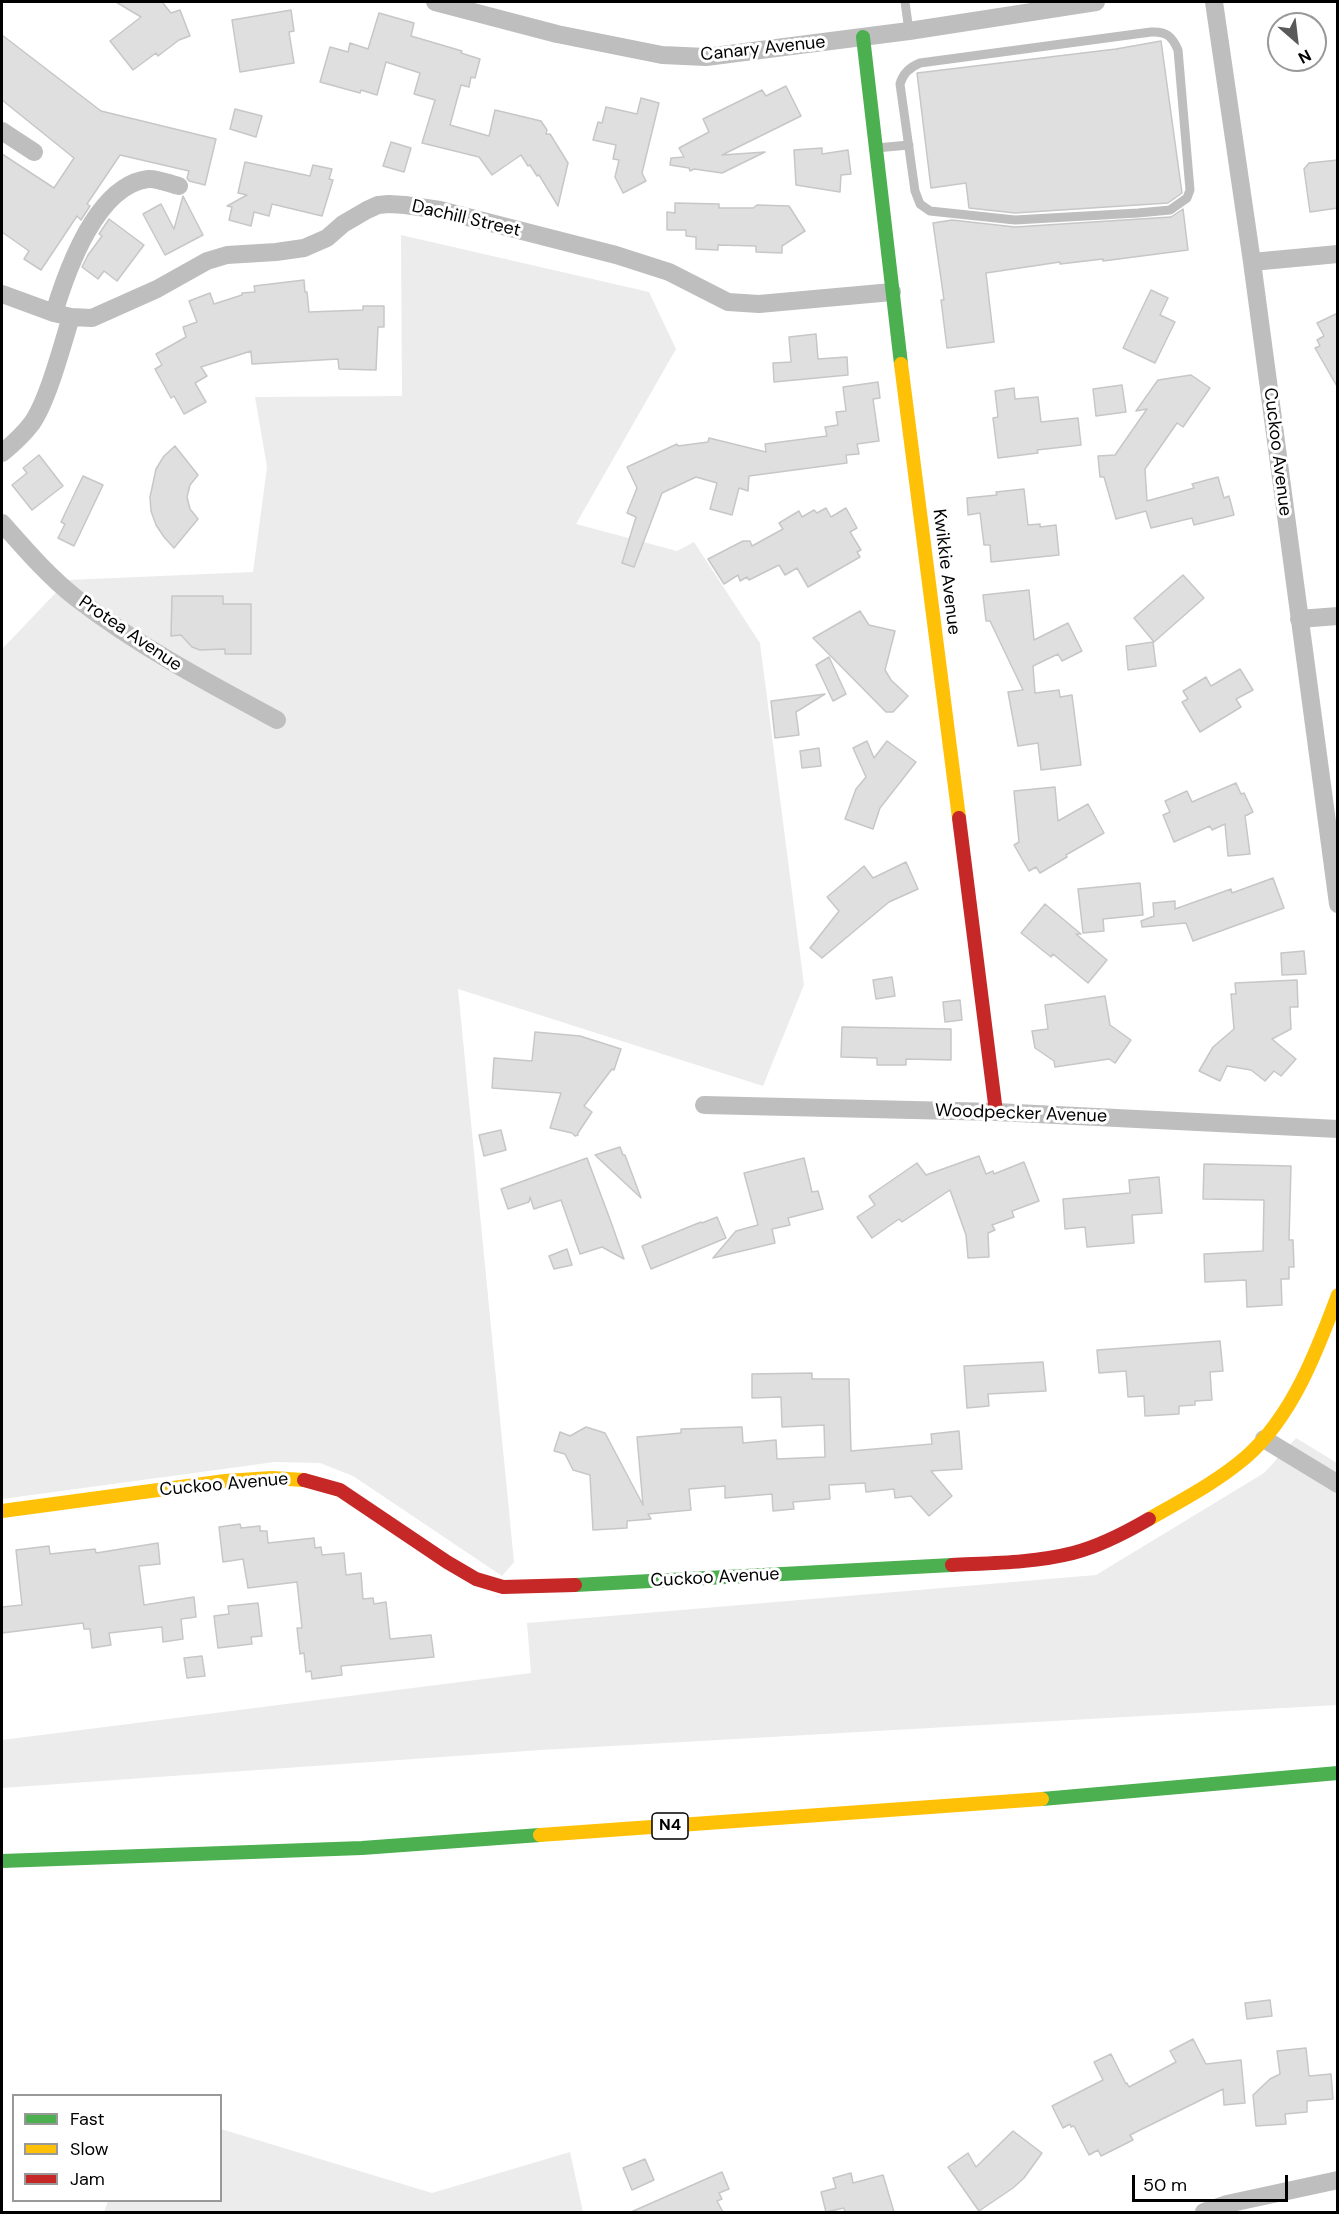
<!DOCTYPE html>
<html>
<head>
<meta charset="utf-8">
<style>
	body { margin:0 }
	#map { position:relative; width:1339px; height:2214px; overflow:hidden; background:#fff; font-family:"DM Sans",sans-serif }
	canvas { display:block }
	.frame { position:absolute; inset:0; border:3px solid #000; pointer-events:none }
	.legend { position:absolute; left:12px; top:2094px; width:210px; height:108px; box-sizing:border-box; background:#fff; border:2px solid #999; margin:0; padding:8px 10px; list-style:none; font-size:18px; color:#000 }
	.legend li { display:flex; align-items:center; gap:12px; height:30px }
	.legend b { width:30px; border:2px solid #999 }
	.north { position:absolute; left:1267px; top:12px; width:60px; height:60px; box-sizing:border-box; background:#fff; border:2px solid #999; border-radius:50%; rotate:152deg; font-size:16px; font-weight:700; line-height:24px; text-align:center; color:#000 }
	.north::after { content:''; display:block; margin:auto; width:21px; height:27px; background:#595959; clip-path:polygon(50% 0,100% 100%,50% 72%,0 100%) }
	.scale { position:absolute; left:1132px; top:2175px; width:156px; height:27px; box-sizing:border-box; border:3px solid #000; border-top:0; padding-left:8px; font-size:18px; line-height:21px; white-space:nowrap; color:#000; -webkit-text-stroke:4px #fff; paint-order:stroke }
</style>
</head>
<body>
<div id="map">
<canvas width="1339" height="2214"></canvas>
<div class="frame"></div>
<ul class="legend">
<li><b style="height:8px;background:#4caf50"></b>Fast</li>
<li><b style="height:8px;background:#ffc107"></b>Slow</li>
<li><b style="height:8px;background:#c62828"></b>Jam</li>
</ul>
<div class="north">N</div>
<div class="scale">50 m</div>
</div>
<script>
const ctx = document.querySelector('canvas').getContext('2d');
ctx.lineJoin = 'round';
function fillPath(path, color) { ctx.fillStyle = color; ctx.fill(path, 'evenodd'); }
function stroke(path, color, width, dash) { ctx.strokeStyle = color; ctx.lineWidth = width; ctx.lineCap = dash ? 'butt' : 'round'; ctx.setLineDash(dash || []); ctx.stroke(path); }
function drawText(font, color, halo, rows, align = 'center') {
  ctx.font = font + ' "DM Sans",sans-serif'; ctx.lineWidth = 6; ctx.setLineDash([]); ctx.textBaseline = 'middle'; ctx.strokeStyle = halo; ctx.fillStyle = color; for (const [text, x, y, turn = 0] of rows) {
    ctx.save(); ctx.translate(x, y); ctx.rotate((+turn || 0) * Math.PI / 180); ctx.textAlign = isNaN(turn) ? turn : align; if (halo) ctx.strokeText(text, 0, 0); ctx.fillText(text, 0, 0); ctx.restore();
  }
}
fillPath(new Path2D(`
	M401,235l248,57 27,57 -100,175 101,27 17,-9 66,101 44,342 -41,101 -305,-97 56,573 -12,14 -149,-100 -33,-13 -45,-1 -273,37v-850l66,-69 185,-8 14,-105 -12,-70 147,-1z
	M1296,1438l41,25v242l-796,45 -539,38v-48l529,-67 -4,-50 569,-48 168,-102z
	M221,2129l211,64 138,-41 13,60h-479l4,-11 112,-1z`), '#ececec');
const building = new Path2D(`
	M116,2h46l9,11 9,-3 10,26 -11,4 -21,16 -2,-3 -23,17 -23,-29 31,-24z
	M291,10l3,21 -5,1 5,31 -54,9 -8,-52z
	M379,13l35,10 -3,13 51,15 -1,2 19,6 -5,19 -4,-1 -2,10 -8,-2 -11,40 39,11 6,-26 46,11 6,9 -1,4h4l18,29 -10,43 -19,-31 -2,1 -7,-11 -2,1 -7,-11 -29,20 -13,-18 -57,-14 13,-43 -21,-6 6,-21 -34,-11 -9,33 -16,-5 -1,3 -40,-11 10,-35 18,5 2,-9 18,6z
	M2,35l99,76 115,28 -11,46 -16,-4 -2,-3 2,-7 -69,-16 -33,49 3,2 -9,14 -4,-4 -36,54 -17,-11 5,-8 -27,-19v-78l52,34 20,-30 -72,-58z
	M1161,41l21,152 -14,10 -153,10 -46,-5 -3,-25 -35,5 -14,-115 199,-24z
	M786,86l15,30 -79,39 43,-3 -43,21 -28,-4 -4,2 -1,-3 -19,-3 1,-7 13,-1 -5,-9 30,-16 -6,-13 59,-29 4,6z
	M641,98l18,5 -17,70 4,8 -23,12 -8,-16 4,-17 -6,-1 3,-14 -23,-5 5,-18 4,1 4,-16 31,7z
	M235,109l27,7 -6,21 -26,-8z
	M391,142l20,6 -7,24 -21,-6z
	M822,148v6l26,-4 3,24 -10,1 -1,17 -44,-7 -2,-35z
	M1338,160v48l-28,4 -6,-43 5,-6z
	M245,162l65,14 3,-11 19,4 -3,10 4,1 -11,36 -50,-12 -3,12 -15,-4 -3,14 -22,-6 3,-13 -5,-1 20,-11 -9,-2z
	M183,196l20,39 -38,20 -22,-41 18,-10 13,25z
	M675,203l44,1v4h34l4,-3 32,1 16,25 -23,15v7l-26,-1v-6l-38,-1v5l-22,-1v-12l-10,-1v-6h-19v-18l8,1z
	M1183,209l5,41 -85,11v-2l-43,5v-2l-74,11 8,69 -47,6 -6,-48h3l-11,-77 19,-3 63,7 156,-10z
	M109,219l35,26 -27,36 -13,-10 -6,8 -16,-12 6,-12 14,-19 -3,-2z
	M304,280l1,12h2l2,20 54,-2v-4h21v21h-6l-2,43 -37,-1 -1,-10 -86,5 -1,-13 -50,16 6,9 -12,7 11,19 -22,12 -10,-18 -3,2 -16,-29 7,-4 -6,-11 30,-17 -3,-10 14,-5 -8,-21 21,-8 4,11 28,-9v-2l13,-1 -1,-6z
	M1151,290l17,8 -8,17 15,7 -20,41 -32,-15z
	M1338,313v75l-23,-40 5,-2 -3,-6 7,-4 -7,-13z
	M816,334l2,25 29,-2 1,18 -74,7 -1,-19 18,-1 -2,-25z
	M1191,375l19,13 -27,39 -6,-4 -32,46 2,32 47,-13 -2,-4 26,-7 6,21 5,-2 5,19 -40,10 -2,-7 -41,10 -5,-17 -30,8 -12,-42h-4l-2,-21 17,-1 32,-46 -11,2 22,-31z
	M878,382l2,16 -7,1 6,42 -22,3 2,10 -13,1 1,8 -98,13 -1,15 -9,-3 -7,27 -22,-6 7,-26 -21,-6 -34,16 -28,74 -12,-4 14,-46 -9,-4 10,-25 -10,-21 50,-23 1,2 30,-4 1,-4 57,14 -1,-8 62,-8 -2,-9 13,-2 -2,-13 10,-1 -3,-24z
	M1122,385l4,27 -30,4 -3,-27z
	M1014,388l1,11 23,-2 3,25 37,-4 3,27 -44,5 1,3 -40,5 -5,-40 5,-1 -3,-26z
	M175,446l23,29 -8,10 -3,12 3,12 8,10 -24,29 -10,-11 -8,-12 -5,-14 -1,-14 6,-28 8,-13z
	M39,455l24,31 -31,24 -20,-25 15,-12 -4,-5z
	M83,476l20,9 -29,61 -16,-8 7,-14 -4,-2z
	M1024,489l4,36 12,-1v3l16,-2 3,30 -68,7 -1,-17h-6l-4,-32 -12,2 -1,-17 30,-3 -1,-3z
	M826,508l5,9 15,-9 11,20 -7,4 11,18 -4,2 3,5 -52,30 -11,-19 -12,7 -6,-10 -30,15 -2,-3 -7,4 -2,-6 -14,9 -16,-25 35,-18h7l2,5 31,-17 -4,-6 20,-12 3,6 12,-7 3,3z
	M1183,575l21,23 -50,44 -20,-24z
	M1029,590l5,50 34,-17 14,28 -20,10 -4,-7 -25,12 2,27 24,-3 1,7 12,-2 9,70 -40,5 -3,-27 -20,3 -10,-54 15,-2 -33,-69h-4l-3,-26z
	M172,596h51v8h28v50h-26v-5l-25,1 -8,-3 -11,-12 -10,1z
	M860,611l9,14 26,6 -10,39 6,10 17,16 -15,16h-7l-73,-74z
	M1153,642l3,24 -28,4 -2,-24z
	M829,657l17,37 -13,7 -17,-36z
	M1240,669l13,21 -17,9 5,8 -41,25 -18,-30 6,-3 -5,-8 23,-14 5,9z
	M825,694l-29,18 3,23 -24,3 -4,-37z
	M867,741l7,17 13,-17 29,21 -36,46 -7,21 -28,-10 11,-30 10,-12 -13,-29z
	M819,748l2,18 -19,2 -2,-17z
	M1236,783l5,11 3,-1 9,19 -8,4 5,38 -22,2 -3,-32 -13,6 -2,-4 -36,16 -11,-27 7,-3 -5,-11 22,-10 5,11z
	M1055,787l3,34 30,-17 16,29 -38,22 1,2 -27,16 -4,-6 -7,4 -15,-26 5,-3 -5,-51z
	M906,862l12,27 -29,13 -67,56 -12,-10 29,-37 -12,-14 37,-31 9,12z
	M1273,878l11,30 -91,33 -7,-18 -44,4 -1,-6 13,-5 -1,-13 22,-2v8l56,-20 1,4z
	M1140,883l3,32 -40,4 1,12 -21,2 -5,-44z
	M1045,904l36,30h-5l31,26 -19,23 -35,-29 -2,3 -30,-24z
	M1304,951l2,23 -24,1 -1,-22z
	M892,977l3,19 -19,3 -3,-19z
	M1297,980l1,27h-8l1,22 -19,10 24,20 -15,17 -7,-5 -9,10 -14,-11 -24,-4 -7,15 -21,-10 14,-24 21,-18 -3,-35h5l-1,-11z
	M1105,996l5,29 21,15 -16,23 -6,-4 -54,8 -1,-6 -19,-13 -3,-17 16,-2 -3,-24z
	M960,1000l2,20 -17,2 -2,-20z
	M842,1027l109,2v31l-45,-1v6h-29v-7l-36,-1z
	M535,1032l45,4 41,13 -7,21 -2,-1 -28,37 8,6 -14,21v2l-3,1 -3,-3 -22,-5 11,-35 -69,-5 2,-30 38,3z
	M501,1130l5,20 -22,6 -5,-21z
	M620,1147l3,8h2l16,43 -46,-43z
	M979,1156l7,18 7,-3 1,3 30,-12 15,39 -27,10 2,6 -22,8 3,5 -7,3 1,24 -21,1 -2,-23 -16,-45 -48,32 -3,-3 -27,19 -15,-21 18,-12 -6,-9 48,-33 9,12z
	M587,1158l24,64 13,37 -22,-12 -22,7 -19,-54 -27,9 -4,-12 -1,5 -21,7 -7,-20z
	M804,1158l8,34 6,-1 5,18 -35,9 2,7 -18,4 3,14 -62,15 23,-27 22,-6 -14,-52z
	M1204,1164l87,2 -2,74h4l1,27h-5v12h-8l1,26 -35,2 -1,-27 -41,2 -1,-28 59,-3 1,-51 -61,-1z
	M1159,1177l3,36 -30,2 2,28 -47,4 -2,-20 -20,2 -2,-30 67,-6 -1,-13z
	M717,1217l9,21 -75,31 -9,-23 59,-24 1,1z
	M567,1249l5,16 -18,4 -5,-13z
	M1220,1341l3,30 -13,1 2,28 -17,1v4l-16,1v8l-34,2 -1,-20 -16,1 -2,-26 -27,2 -2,-23z
	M1043,1362l3,29 -58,3 1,12 -22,2 -3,-42z
	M812,1373v6h37l2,72 81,-7 -1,-10 28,-3 3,38 -31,2 21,25 -23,20 -18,-20 -16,2 -1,-9 -28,3 -1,-9 -36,2 1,14 -37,3 1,7 -21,2 -1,-17 -47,4v-12l-36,3 2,21 -43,4 3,5 -24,2v7l-34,2 -3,-55 -17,-5 -8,-16 -11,-3 6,-19 10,4 16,-9 19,6 38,72 -6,-68 44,-4v-4l61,-2 1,16 33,-3 1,19 48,-2 -1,-32 -42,2 -1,-30 -29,1v-24z
	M240,1524l1,4 19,-2v5h7l1,12 46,-5 1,10 6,-1 1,8 22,-2 2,22 15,-2 2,26 10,-1 1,6 12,-2 4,37 41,-4 3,22 -93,9 1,9 -30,4 -1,-8 -5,1 -2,-19 -4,1 -3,-26h5l-5,-46 -49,6 -5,-29 -20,3 -4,-35z
	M158,1543l2,21 -21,2 5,39 50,-8 2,20 -15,2 2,20 -20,3 -1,-15 -53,6 2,12 -19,3 -2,-19h-6l-1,-6 -81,10v-26l20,-2 -6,-55 33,-4 1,8 45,-5 1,4z
	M258,1603l4,33 -11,1 1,7 -34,4 -4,-32 15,-2 -1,-8z
	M202,1656l3,20 -18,2 -3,-20z
	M1270,2000l2,16 -25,3 -2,-16z
	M1193,2039l13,25 35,-4 4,43 -21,2 -1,-16 -93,46 3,5 -32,16 -3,-6 -9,5 -15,-29 -3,1 -1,-3 -7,4 -11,-22 51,-26 -9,-18 17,-8 15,30 1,-1 2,4 47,-25 -6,-11z
	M1306,2048l3,28 22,-2 2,25 -26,2v11l-22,2 1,10 -30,2 -3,-31 17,-16 10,-5 -3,-23z
	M1013,2131l29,22 -18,25 -11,10 -34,23 -31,-44 20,-14 8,14z
	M645,2159l9,21 -22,10 -9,-22z
	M722,2172l7,17 -10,4 3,6 -5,2 6,11h-92z
	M851,2173l2,10 30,-8 11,37h-49l-1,-4 -18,4 -5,-20 15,-4 -3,-10z`);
fillPath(building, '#dfdfdf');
stroke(building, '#c7c7c7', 1.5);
stroke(new Path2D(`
	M905,2l4,29
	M1151,32c15,-1 21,4 27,18l12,140 -3,8 -17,12 -32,3 -123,7 -85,-9 -10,-7 -5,-13 -15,-107c3,-11 10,-17 20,-21z
	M876,148l33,-3`), '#bebebe', 9);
stroke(new Path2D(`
	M435,2l122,32 105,21 44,2 203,-26 187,-29
	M1214,2l38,260 86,642
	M2,131l32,21
	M1252,262l86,-8
	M2,294l52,19 17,4 21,1 65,-29 50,-28 20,-6 49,-3 28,-4 23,-10 16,-14 24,-14 11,-5 11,-1 16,1 35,5 176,45 53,17 59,30 31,2 133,-12
	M54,313c13,-43 43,-128 94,-134 9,-1 22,5 31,7
	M2,453c11,-9 21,-18 30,-30 16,-23 30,-77 39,-106
	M2,523c23,26 47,54 74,75 62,48 132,85 201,122
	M1299,619l39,-3
	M704,1105l292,7 342,17
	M1264,1439l74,45
	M1204,2212l23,-8 111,-24`), '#bebebe', 18);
stroke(new Path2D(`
	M863,37l38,327
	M575,1585l377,-20
	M1042,1799l296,-26
	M2,1861l360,-13 178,-13`), '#4caf50', 14);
stroke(new Path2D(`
	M901,364l58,454
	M2,1511l223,-30 47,-3 32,2
	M1149,1519c33,-19 68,-37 97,-62 46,-40 71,-106 92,-162
	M540,1835l502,-36`), '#ffc107', 14);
stroke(new Path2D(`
	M959,818l37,294
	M304,1480l36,10 107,72 29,17 27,8 72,-2
	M952,1565c40,-2 81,-2 121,-12 27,-7 52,-20 76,-34`), '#c62828', 14);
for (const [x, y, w] of [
	[670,1826,36]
]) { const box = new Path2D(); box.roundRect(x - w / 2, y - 13, w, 26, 4.5); ctx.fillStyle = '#fff'; ctx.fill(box); stroke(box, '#000', 1.5); }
drawText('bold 16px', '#000', null, [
	["N4",670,1826]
]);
drawText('18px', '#000', '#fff', [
	["Canary Avenue",763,49,-6],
	["Dachill Street",466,219,13],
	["Cuckoo Avenue",1277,452,83],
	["Kwikkie Avenue",946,572,83],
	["Protea Avenue",130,634,34],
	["Woodpecker Avenue",1021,1114,2],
	["Cuckoo Avenue",224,1485,-5],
	["Cuckoo Avenue",715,1578,-3]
]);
</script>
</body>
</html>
